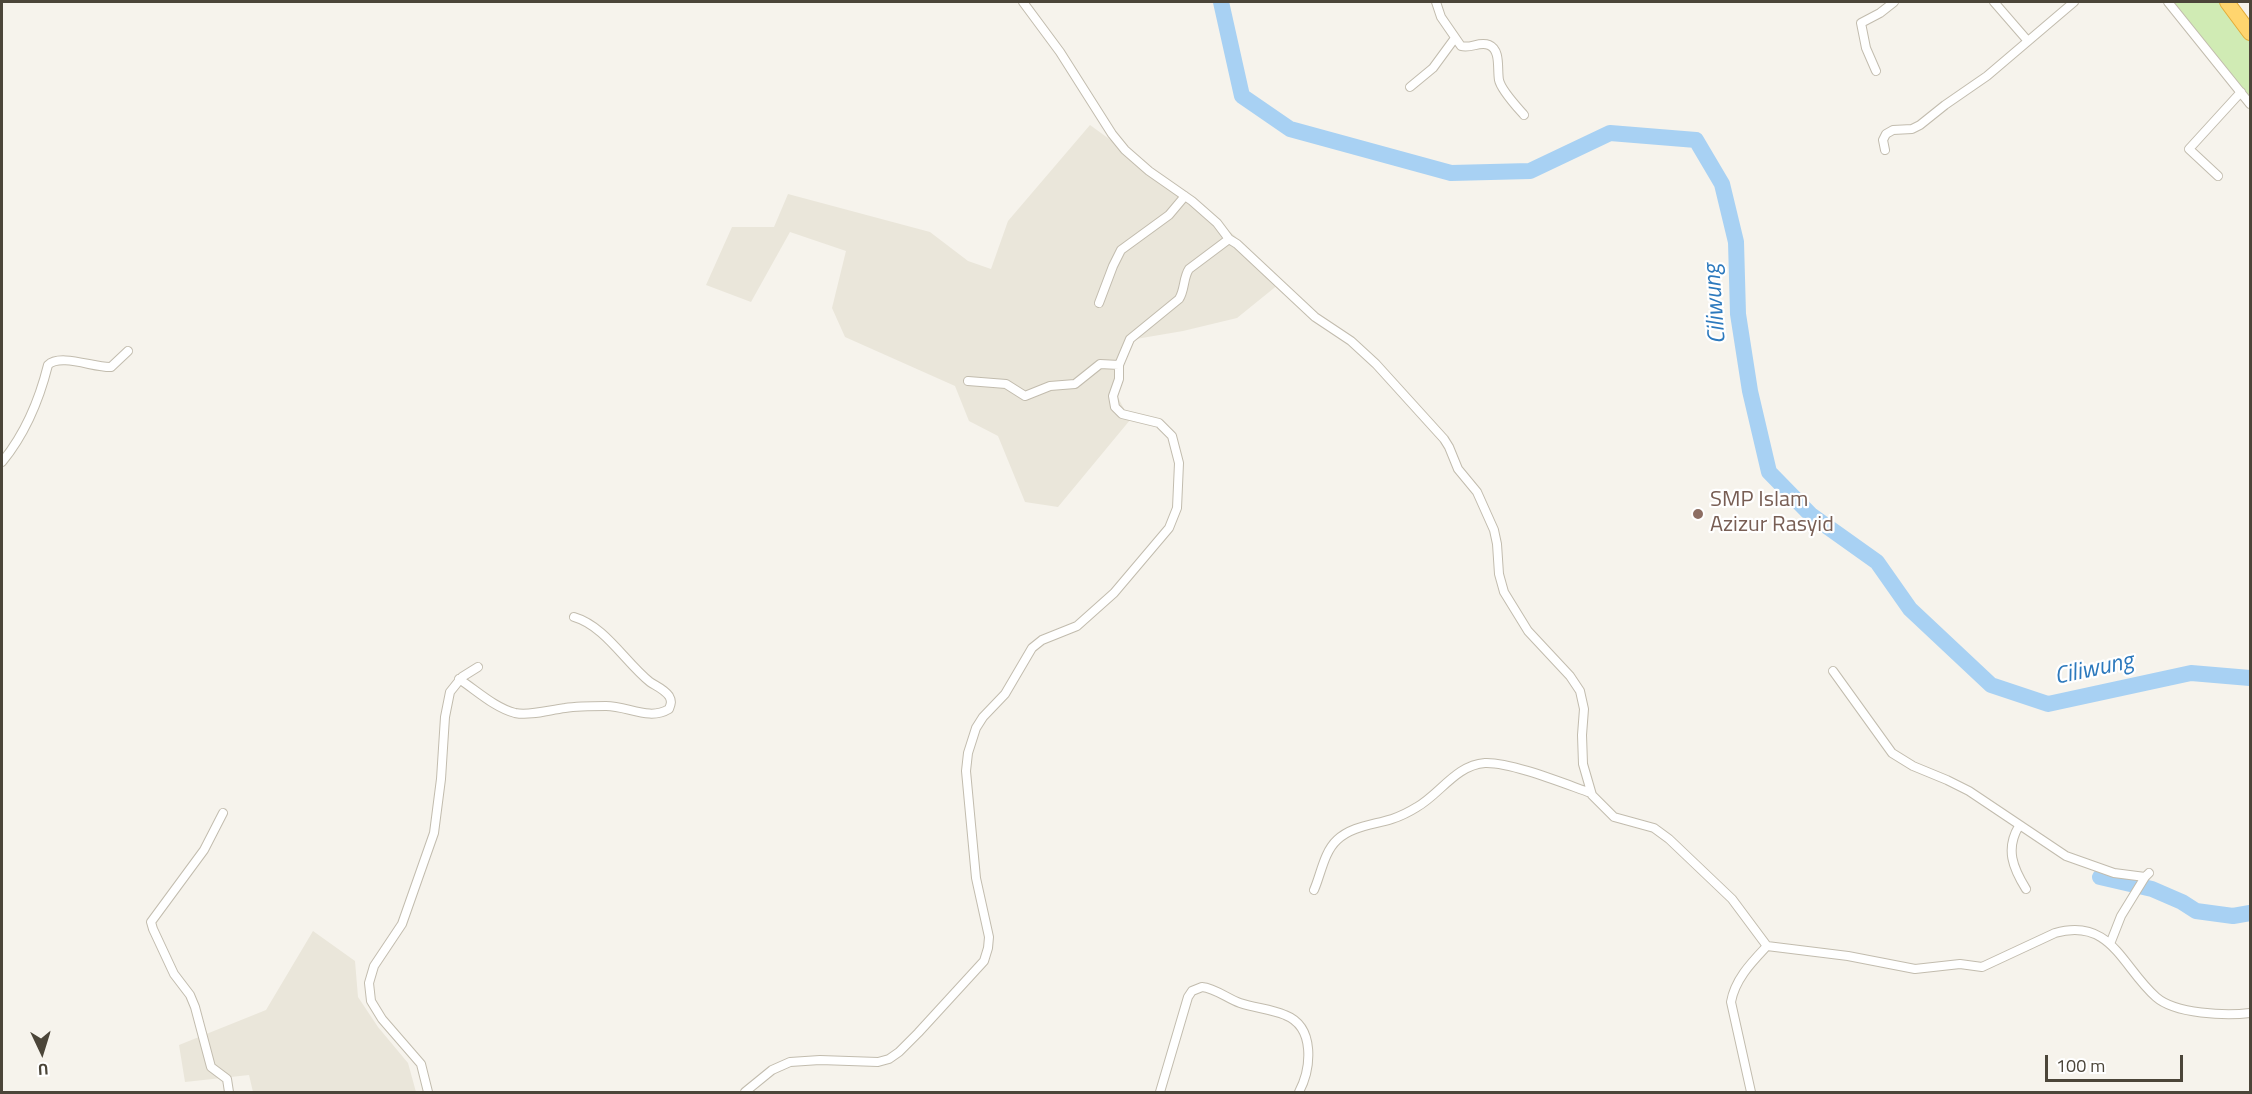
<!DOCTYPE html>
<html>
<head>
<meta charset="utf-8">
<style>
	body { margin:0 }
	#map { position:relative; width:2252px; height:1094px; overflow:hidden; background:#f6f3ec; font-family:"Titillium Web",sans-serif }
	canvas { display:block }
	.frame { position:absolute; inset:0; border:3px solid #4b4539; pointer-events:none }
	.north { position:absolute; left:12px; top:1022px; width:60px; height:60px; -webkit-text-stroke:4px #fff; paint-order:stroke; rotate:176deg; font-size:16px; font-weight:700; line-height:24px; text-align:center; color:#4b4539 }
	.north::after { content:''; display:block; margin:auto; width:21px; height:27px; background:#4b4539; clip-path:polygon(50% 0,100% 100%,50% 72%,0 100%) }
	.scale { position:absolute; left:2045px; top:1055px; width:138px; height:27px; box-sizing:border-box; border:3px solid #4b4539; border-top:0; padding-left:8px; font-size:18px; line-height:21px; white-space:nowrap; color:#4b4539; -webkit-text-stroke:4px #fff; paint-order:stroke }
</style>
</head>
<body>
<div id="map">
<canvas width="2252" height="1094"></canvas>
<div class="frame"></div>
<div class="north">U</div>
<div class="scale">100 m</div>
</div>
<script>
const ctx = document.querySelector('canvas').getContext('2d');
ctx.lineJoin = 'round';
function fillPath(path, color) { ctx.fillStyle = color; ctx.fill(path, 'evenodd'); }
function stroke(path, color, width, dash) { ctx.strokeStyle = color; ctx.lineWidth = width; ctx.lineCap = dash ? 'butt' : 'round'; ctx.setLineDash(dash || []); ctx.stroke(path); }
function drawText(font, color, halo, rows, align = 'center') {
  ctx.font = font + ' "Titillium Web",sans-serif'; ctx.lineWidth = 4.5; ctx.setLineDash([]); ctx.textBaseline = 'middle'; ctx.strokeStyle = halo; ctx.fillStyle = color; for (const [text, x, y, turn = 0] of rows) {
    ctx.save(); ctx.translate(x, y); ctx.rotate((+turn || 0) * Math.PI / 180); ctx.textAlign = isNaN(turn) ? turn : align; if (halo) ctx.strokeText(text, 0, 0); ctx.fillText(text, 0, 0); ctx.restore();
  }
}
fillPath(new Path2D(`
	M1090,125l99,72 46,39 44,48 -42,34 -54,13 -53,9 -15,52 15,28 -72,87 -33,-5 -27,-66 -29,-15 -14,-35 -110,-49 -13,-29 14,-57 -56,-19 -39,70 -45,-17 26,-58h42l14,-33 142,38 38,29 23,8 17,-48z
	M313,931l42,30 3,36 20,30 30,36 8,29h-163l-4,-17 -64,7 -6,-37 87,-35z`), '#eae6da');
fillPath(new Path2D(`
	M2168,2h59l23,31v71z`), '#d0ebb4');
stroke(new Path2D(`
	M1221,2l21,94 48,33 161,44 79,-2 80,-38 86,7 26,44 14,58 2,72 12,77 19,81 42,43 66,47 33,47 81,76 57,19 143,-31 59,5
	M2100,877l52,12 30,13 14,9 37,5 17,-3`), '#a8d1f3', 16);
const minor = new Path2D(`
	M1023,2l37,50 52,82 13,16 24,21 43,30 25,22 12,16 8,5 78,73 36,24 25,23 68,75 5,8 9,22 19,23 17,38 3,14 2,30 5,18 24,39 42,45 10,15 4,18 -2,26 1,29 9,31 22,22 40,11 15,11 63,60 35,47 81,10 67,13 45,-5 22,3 73,-34c56,-16 67,34 101,64 19,17 70,19 94,16
	M1436,2l5,15 20,29c10,3 18,-5 28,-1 12,5 8,24 10,35 2,10 18,27 25,35
	M1994,2l33,38
	M2168,2l82,102
	M1876,71l-10,-23 -5,-25 19,-10 14,-11
	M1410,87l23,-19 22,-30
	M1885,150l-2,-10 3,-6 7,-4 19,-1 8,-4 25,-20 42,-29 87,-74
	M2218,176l-29,-27 52,-57
	M1099,303l14,-37 8,-16 48,-35 16,-19
	M968,381l38,3 19,12 25,-10 25,-2 25,-20 19,1 11,-26 49,-40c6,-9 4,-21 10,-30l40,-30
	M2,462c23,-28 37,-61 46,-97 12,-12 47,3 63,2l17,-16
	M1833,671l59,82 21,13 34,14 22,11 97,65 48,17 31,4 4,-4
	M459,679c17,11 36,29 56,34 15,3 34,-3 50,-5 13,-2 28,-2 41,-2 22,0 43,15 63,3 2,-5 3,-8 0,-13 -5,-7 -13,-10 -19,-14 -25,-20 -45,-56 -76,-65
	M223,813l-19,37 -53,72 2,7 21,45 16,21 5,12 16,60 16,12 2,13
	M2019,826c-14,23 -6,42 7,63
	M1314,890c7,-16 10,-38 23,-50 15,-14 36,-15 55,-21 9,-3 17,-7 25,-12 23,-13 39,-42 68,-44 26,-1 80,21 106,30
	M2110,944l11,-28 24,-39
	M428,1092l-7,-28 -39,-45 -11,-18 -2,-18 5,-17 28,-42 32,-91 7,-54 4,-62 5,-25 12,-15 16,-10
	M745,1092l27,-22 18,-8 30,-2 58,2 11,-3 10,-7 19,-19 66,-72 4,-13 1,-11 -13,-59 -10,-107 2,-18 8,-25 7,-11 22,-23 27,-46 10,-8 35,-14 37,-33 55,-65 8,-20 2,-45 -7,-27 -13,-13 -37,-9 -7,-7 -2,-11 6,-17v-14
	M1160,1092l28,-95 4,-6 10,-4c13,1 26,12 38,16 15,5 31,6 45,12 31,12 26,54 14,77
	M1751,1092l-20,-90c4,-23 21,-40 36,-56`);
const motorway = new Path2D(`
	M2227,2l23,31`);
stroke(minor, '#c2bcae', 10);
stroke(motorway, '#e3ac39', 16);
stroke(minor, '#fff', 8);
stroke(motorway, '#ffd56e', 14);
for (const [x, y, r, color] of [
	[1698,514,6,"#8d6e63"]
]) { const dot = new Path2D(); dot.arc(x, y, r, 0, 2 * Math.PI); ctx.fillStyle = color; ctx.fill(dot); stroke(dot, '#fff', 2); }
drawText('22px', '#785e54', '#fff', [
	["SMP Islam",1710,501],
	["Azizur Rasyid",1710,526]
], 'left');
drawText('italic 24px', '#2c79bd', '#fff', [
	["Ciliwung",1716,304,-94],
	["Ciliwung",2094,670,-12]
]);
</script>
</body>
</html>
